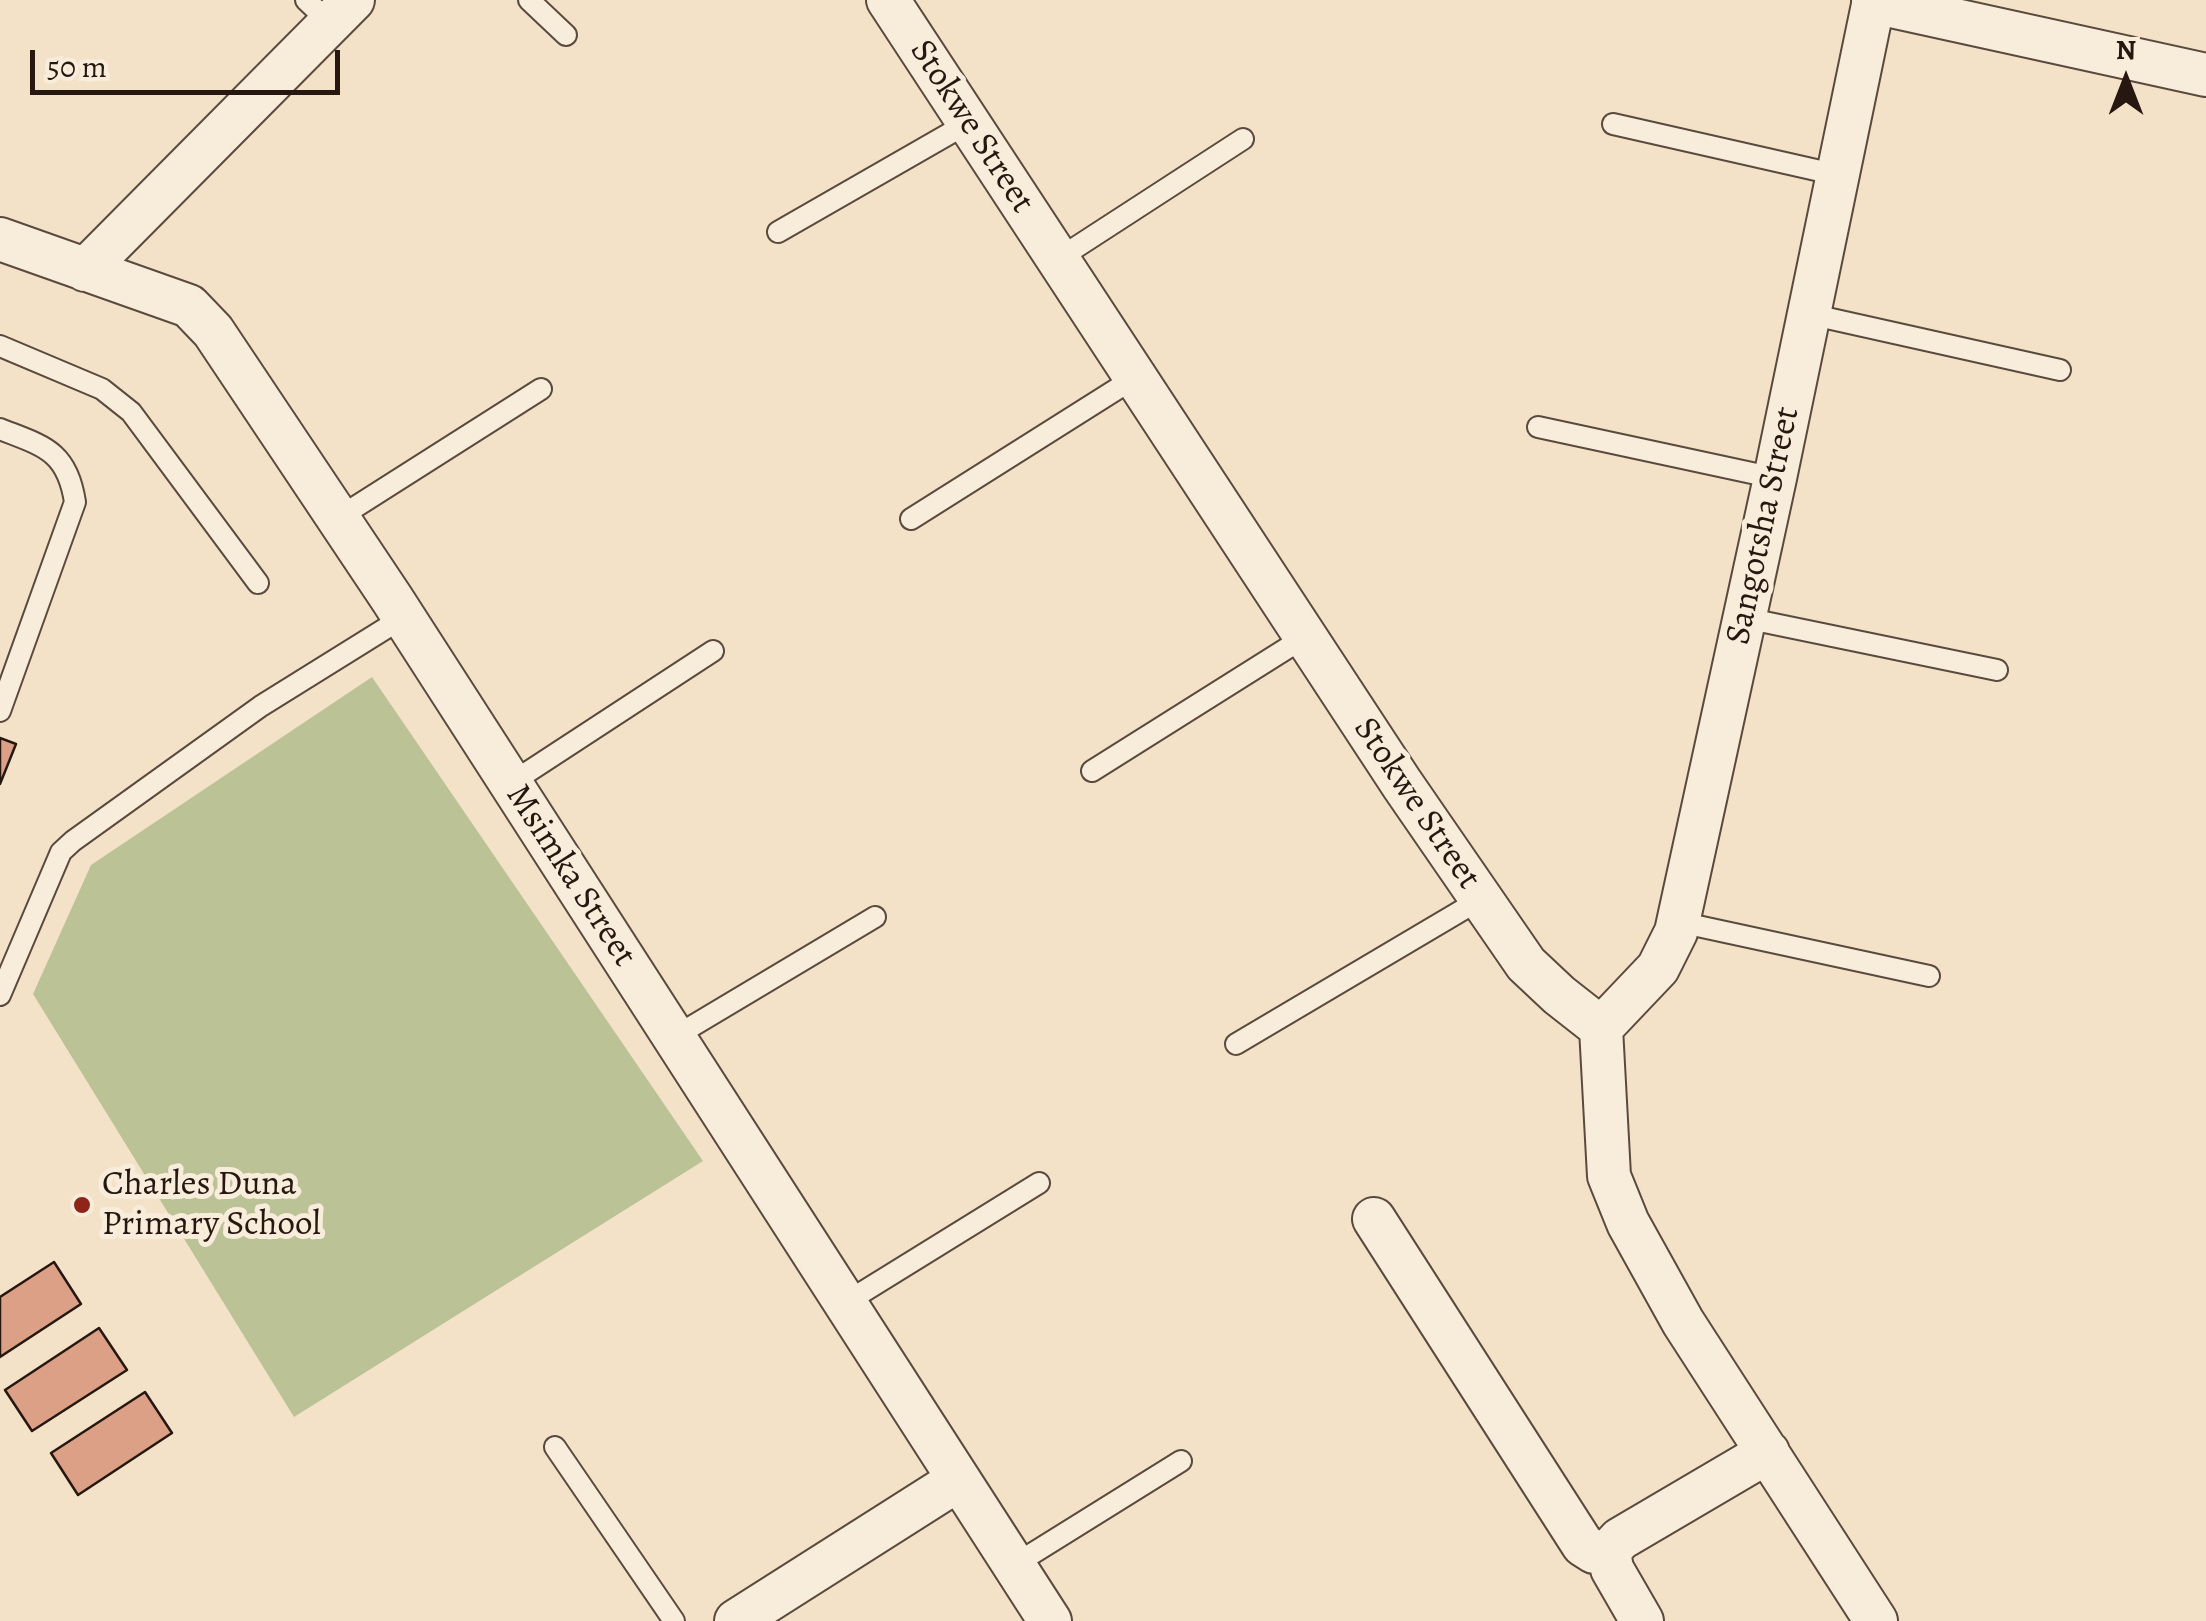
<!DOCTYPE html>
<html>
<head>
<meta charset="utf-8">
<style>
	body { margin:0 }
	#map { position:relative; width:2206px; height:1621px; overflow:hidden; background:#f4e2c8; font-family:Alegreya,serif }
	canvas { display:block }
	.north { position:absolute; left:2076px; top:30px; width:100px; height:100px; -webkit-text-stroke:8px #f8ecdb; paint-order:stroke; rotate:0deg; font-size:28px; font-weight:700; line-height:40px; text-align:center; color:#261810 }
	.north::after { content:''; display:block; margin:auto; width:35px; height:45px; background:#261810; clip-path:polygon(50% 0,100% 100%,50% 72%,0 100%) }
	.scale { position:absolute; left:30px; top:50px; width:310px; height:45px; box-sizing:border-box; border:5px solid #261810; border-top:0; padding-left:12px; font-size:30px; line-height:35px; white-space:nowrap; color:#261810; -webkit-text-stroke:8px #f8ecdb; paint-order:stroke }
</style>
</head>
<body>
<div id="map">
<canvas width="2206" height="1621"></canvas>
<div class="north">N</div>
<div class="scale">50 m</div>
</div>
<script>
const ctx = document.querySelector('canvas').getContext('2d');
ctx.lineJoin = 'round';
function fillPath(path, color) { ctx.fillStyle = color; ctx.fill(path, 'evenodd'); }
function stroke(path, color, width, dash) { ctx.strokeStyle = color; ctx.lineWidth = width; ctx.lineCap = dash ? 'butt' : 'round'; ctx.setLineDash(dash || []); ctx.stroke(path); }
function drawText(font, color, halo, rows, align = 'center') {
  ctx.font = font + ' Alegreya,serif'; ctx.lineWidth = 10; ctx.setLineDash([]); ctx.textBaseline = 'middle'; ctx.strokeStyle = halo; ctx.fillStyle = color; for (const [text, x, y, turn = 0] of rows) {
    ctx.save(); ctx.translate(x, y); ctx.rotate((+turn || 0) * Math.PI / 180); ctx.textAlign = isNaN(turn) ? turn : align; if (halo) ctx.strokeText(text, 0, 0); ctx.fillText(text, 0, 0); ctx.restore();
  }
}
fillPath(new Path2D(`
	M372,677l331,484 -409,256 -261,-423 58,-129z`), '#bbc396');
const building = new Path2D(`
	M0,738l16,6 -16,40z
	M54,1262l27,42 -81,53v-60z
	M99,1328l28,42 -95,61 -27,-41z
	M145,1392l27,41 -94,62 -27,-42z`);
fillPath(building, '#dba086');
stroke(building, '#261810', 2.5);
const service = new Path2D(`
	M306,0l24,23
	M529,0l37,35
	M1613,124l225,51
	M778,232l190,-109
	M1058,259l185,-120
	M1809,314l251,56
	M0,346l102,43 29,23 127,171
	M1538,427l237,51
	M0,429c43,17 67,21 75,73l-75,209
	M338,518l203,-129
	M911,519l225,-142
	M1745,618l252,52
	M1092,771l213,-134
	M511,783l202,-132
	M1679,922l250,54
	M0,995l61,-143 12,-11 188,-135 143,-89
	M674,1037l201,-120
	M1236,1044l245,-145
	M845,1303l194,-120
	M555,1447l119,174
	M1014,1565l167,-104`);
const minor = new Path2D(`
	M888,0l514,784 124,180 33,31 42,33 8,148 19,47 55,99 193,299
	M1873,2l333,73
	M0,239l189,67 24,25 179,268 658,1022
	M85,270l268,-270
	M1601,1028l57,-60 18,-36 99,-454 99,-478
	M1374,1219l209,326 11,7 15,-1
	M736,1621l222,-141
	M1642,1621l-30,-52 -3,-18 11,-12 148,-87`);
stroke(service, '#5a4a3e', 24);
stroke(minor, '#5a4a3e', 46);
stroke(service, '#f8ecdb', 20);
stroke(minor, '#f8ecdb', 42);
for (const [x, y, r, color] of [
	[82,1205,10,"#8f2418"]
]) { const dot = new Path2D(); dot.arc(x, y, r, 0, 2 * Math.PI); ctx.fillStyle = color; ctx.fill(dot); stroke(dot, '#f8ecdb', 4); }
drawText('35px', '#261810', '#f8ecdb', [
	["Stokwe Street",971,127,57],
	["Sangotsha Street",1764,526,-78],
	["Stokwe Street",1416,804,56],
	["Msimka Street",570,876,57]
]);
drawText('35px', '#261810', '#f8ecdb', [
	["Charles Duna",102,1185],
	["Primary School",102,1225]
], 'left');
</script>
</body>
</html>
